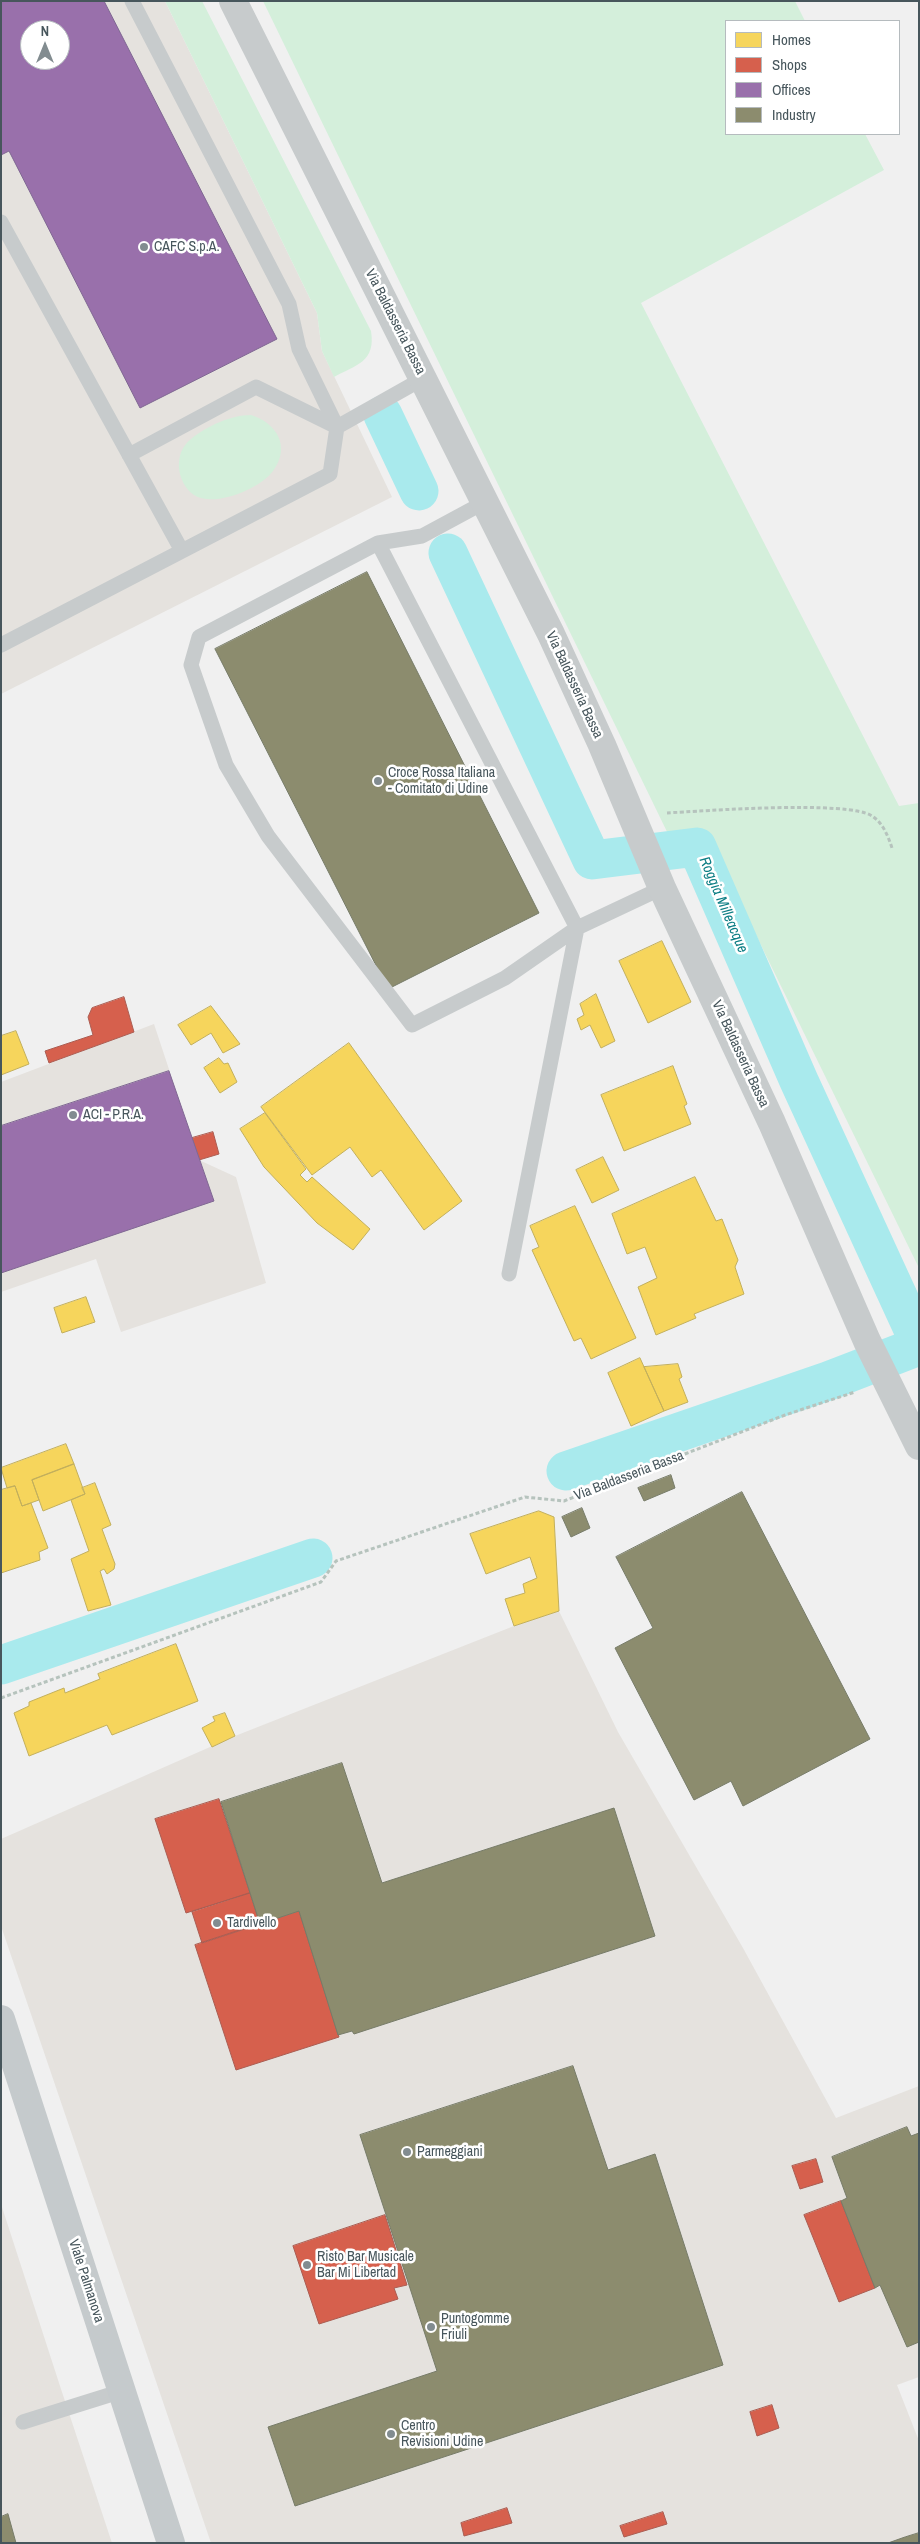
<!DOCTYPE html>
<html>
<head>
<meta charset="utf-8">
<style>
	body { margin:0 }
	#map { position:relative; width:920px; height:2544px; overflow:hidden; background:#f0f0f0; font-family:"Archivo Narrow",sans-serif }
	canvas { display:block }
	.frame { position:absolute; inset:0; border:2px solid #47565c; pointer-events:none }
	.legend { position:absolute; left:725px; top:20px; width:175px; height:115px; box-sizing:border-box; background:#fff; border:1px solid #b5bbbe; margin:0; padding:6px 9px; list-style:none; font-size:15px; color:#47565c }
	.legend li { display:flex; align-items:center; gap:10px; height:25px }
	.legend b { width:25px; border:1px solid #b5bbbe }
	.north { position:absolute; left:20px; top:20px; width:50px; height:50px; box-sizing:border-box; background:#fff; border:1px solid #b5bbbe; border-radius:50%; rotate:0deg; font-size:14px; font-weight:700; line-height:20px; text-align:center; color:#47565c }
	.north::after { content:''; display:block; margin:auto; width:18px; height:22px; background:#828c90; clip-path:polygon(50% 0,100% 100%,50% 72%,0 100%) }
</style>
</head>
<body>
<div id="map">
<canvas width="920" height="2544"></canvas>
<div class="frame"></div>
<ul class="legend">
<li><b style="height:14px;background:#f6d55c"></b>Homes</li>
<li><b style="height:14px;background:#d6604d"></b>Shops</li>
<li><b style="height:14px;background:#9970ab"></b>Offices</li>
<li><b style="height:14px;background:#8c8c6e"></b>Industry</li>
</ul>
<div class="north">N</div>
</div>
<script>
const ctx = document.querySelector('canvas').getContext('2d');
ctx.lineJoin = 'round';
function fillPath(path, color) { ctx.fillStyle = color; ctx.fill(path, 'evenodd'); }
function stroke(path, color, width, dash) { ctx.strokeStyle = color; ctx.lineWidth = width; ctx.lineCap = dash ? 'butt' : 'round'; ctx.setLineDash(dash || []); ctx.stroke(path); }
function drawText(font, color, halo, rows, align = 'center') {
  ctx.font = font + ' "Archivo Narrow",sans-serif'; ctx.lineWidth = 5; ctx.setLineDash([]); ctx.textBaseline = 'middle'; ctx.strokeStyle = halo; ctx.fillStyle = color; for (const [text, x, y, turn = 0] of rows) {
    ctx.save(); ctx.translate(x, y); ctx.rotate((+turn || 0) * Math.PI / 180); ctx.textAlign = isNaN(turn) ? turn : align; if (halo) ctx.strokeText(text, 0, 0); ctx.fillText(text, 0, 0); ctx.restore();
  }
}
fillPath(new Path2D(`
	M1,1h164l152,312 5,38 70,146 -391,197zM30,30h30v30h-30z
	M154,1024l45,136 37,17 30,106 -145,49 -25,-73 -95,33v-210z
	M559,1611l59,121 125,216 93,170 83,-32v291l-22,8 22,56v102h-708l-210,-617v-87l234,-103 279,-110z
	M1,2204l59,182 52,157h-111z`), '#e5e2de');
fillPath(new Path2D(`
	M165,1h37l169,330c5,31 -15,34 -37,46l-12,-26 -5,-38z
	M263,1h532l10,20h-79v113h139l19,36 -243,133 258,503 20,-3v465l-211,-431 -36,5z
	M251,415c26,8 40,32 22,56 -13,18 -59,37 -79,24 -18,-13 -21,-42 -3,-56 16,-13 40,-24 60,-24z`), '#d4efdb');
const homes = new Path2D(`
	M662,941l29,61 -43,21 -29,-62z
	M596,994l19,47 -14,7 -11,-23 -9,5 -4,-11 7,-4 -4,-11z
	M211,1006l29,38 -17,9 -12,-20 -20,12 -13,-20z
	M16,1031l13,33 -28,11v-39z
	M349,1043l113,158 -38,29 -43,-60 -9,7 -22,-30 -38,28 -51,-68z
	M219,1058l5,6 4,-1 9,19 -17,11 -16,-25z
	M673,1066l14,38 -3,2 7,18 -67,27 -23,-56z
	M265,1113l41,56 -6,6 7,7 5,-5 58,52 -17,21 -36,-27 -53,-56 -24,-38z
	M603,1157l16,33 -27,13 -16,-33z
	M695,1177l21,44 6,-2 16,41 -3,7 9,27 -50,20 2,4 -40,17 -18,-48 19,-9 -12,-31 -18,7 -15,-40z
	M575,1206l61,132 -45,21 -10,-21 -7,3 -42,-91 7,-3 -9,-21z
	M86,1297l9,25 -33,11 -8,-25z
	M640,1358l24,53 -33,15 -23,-53z
	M678,1364l4,13 -3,2 9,23 -24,9 -20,-44z
	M66,1444l8,20 -42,16 7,20 -17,6 -7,-20 -8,2 -6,-20z
	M74,1464l11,30 -42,17 -11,-31z
	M95,1483l16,42 -9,4 13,35 -1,5 -7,5 -3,-5 -4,2 11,34 -23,6 -17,-52 18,-8 -18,-51 14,-6 -3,-6z
	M15,1486l7,20 9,-3 17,45 -9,4 1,8 -39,13v-83z
	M539,1511l15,6 5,94 -45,15 -9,-27 20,-6 -2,-9 14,-6 -7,-21 -44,17 -16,-40z
	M176,1644l22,57 -86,34 -5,-10 -78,31 -15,-43 15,-7v-4l35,-14 1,5 35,-14 -2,-5z
	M225,1713l10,23 -23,11 -10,-19 13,-7 -2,-4z`);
fillPath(homes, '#f6d55c');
stroke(homes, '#c2af5c', 1);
const shops = new Path2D(`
	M124,997l10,35 -85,31 -4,-12 48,-16 -5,-18 4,-9z
	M213,1132l6,22 -20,6 -7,-22z
	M219,1799l31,94 -64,20 -31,-94z
	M250,1893l10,31 -58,19 -10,-31z
	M299,1911l40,126 -103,33 -41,-125z
	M816,2159l7,23 -23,7 -8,-23z
	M841,2201l34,87 -36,14 -35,-87z
	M385,2215l22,70 -13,3 4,11 -79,25 -26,-78z
	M772,2405l7,23 -22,8 -7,-24z
	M507,2508l5,15 -48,13 -3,-13z
	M663,2512l4,12 -43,13 -4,-11z`);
fillPath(shops, '#d6604d');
stroke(shops, '#ab5d52', 1);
const offices = new Path2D(`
	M1,1h103l173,338 -137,69 -131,-257 -8,4zM30,30h30v30h-30z
	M169,1071l45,130 -213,72v-147z`);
fillPath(offices, '#9970ab');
stroke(offices, '#806893', 1);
const industry = new Path2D(`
	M367,572l172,341 -151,76 -173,-340z
	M671,1475l4,13 -31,13 -6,-13z
	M742,1492l128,247 -127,67 -12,-25 -37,19 -79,-152 38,-20 -37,-71z
	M582,1508l8,20 -19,9 -9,-20z
	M342,1763l40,120 232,-75 41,128 -301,98 -2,-3 -14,4 -39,-124 -39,13 -39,-122z
	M573,2066l35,104 47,-16 68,211 -428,141 -27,-79 169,-56 -77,-236z
	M907,2127l4,9 8,-3v209l-12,5 -27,-62 -5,3 -34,-87 6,-3 -15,-41z
	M8,2514l8,29h-15v-26z
	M919,2533v10h-31l17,-6z`);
fillPath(industry, '#8c8c6e');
stroke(industry, '#777c69', 1);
stroke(new Path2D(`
	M383,415l36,76
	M448,553l144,307 105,-13 102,234 120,261
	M566,1471l262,-90 91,-35
	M1,1665l312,-107`), '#a9eaed', 39);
stroke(new Path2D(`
	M667,813c35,-2 182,-13 205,3 11,7 16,20 20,32
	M1,1698l320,-116 15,-21 189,-64 39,4 221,-86 70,-23`), '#b6c3bd', 3, [4, 2.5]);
stroke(new Path2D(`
	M132,1l157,303 10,45 38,78
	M1,222l181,329 -181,94
	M129,455l127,-68 81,40
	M378,543l199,385 -72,50 -93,47 -144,-189 -42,-71 -35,-100 8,-28z
	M378,543l44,-7 63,-34
	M182,551l148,-77 7,-47 87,-49
	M509,1274l68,-346 85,-40
	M23,2422l99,-31`), '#c7cbcc', 15);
stroke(new Path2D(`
	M233,1l318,633 51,111 60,143 110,235 95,218 52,105`), '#c7cbcc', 28);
stroke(new Path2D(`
	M1,2019l170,524`), '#c5cacc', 28);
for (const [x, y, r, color] of [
	[144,247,5,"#828c90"],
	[378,781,5,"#828c90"],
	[73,1115,5,"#828c90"],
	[217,1923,5,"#828c90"],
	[407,2152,5,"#828c90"],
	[307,2265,5,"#828c90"],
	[431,2327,5,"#828c90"],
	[391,2434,5,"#828c90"]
]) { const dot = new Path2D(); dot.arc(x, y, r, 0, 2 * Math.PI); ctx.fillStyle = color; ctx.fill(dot); stroke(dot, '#fff', 2); }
drawText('14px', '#47565c', '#fff', [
	["CAFC S.p.A.",154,247],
	["Croce Rossa Italiana",388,773],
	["- Comitato di Udine",388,789],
	["ACI - P.R.A.",83,1115],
	["Tardivello",227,1923],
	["Parmeggiani",417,2152],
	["Risto Bar Musicale",317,2257],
	["Bar Mi Libertad",317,2273],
	["Puntogomme",441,2319],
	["Friuli",441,2335],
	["Centro",401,2426],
	["Revisioni Udine",401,2442]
], 'left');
drawText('14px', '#47565c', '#fff', [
	["Via Baldasseria Bassa",395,322,63],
	["Via Baldasseria Bassa",574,685,65],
	["Via Baldasseria Bassa",740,1054,65],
	["Via Baldasseria Bassa",629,1476,-21],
	["Viale Palmanova",86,2281,72]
]);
drawText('italic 15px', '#0d7e84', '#fff', [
	["Roggia Milleacque",723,905,67]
]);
</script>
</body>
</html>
